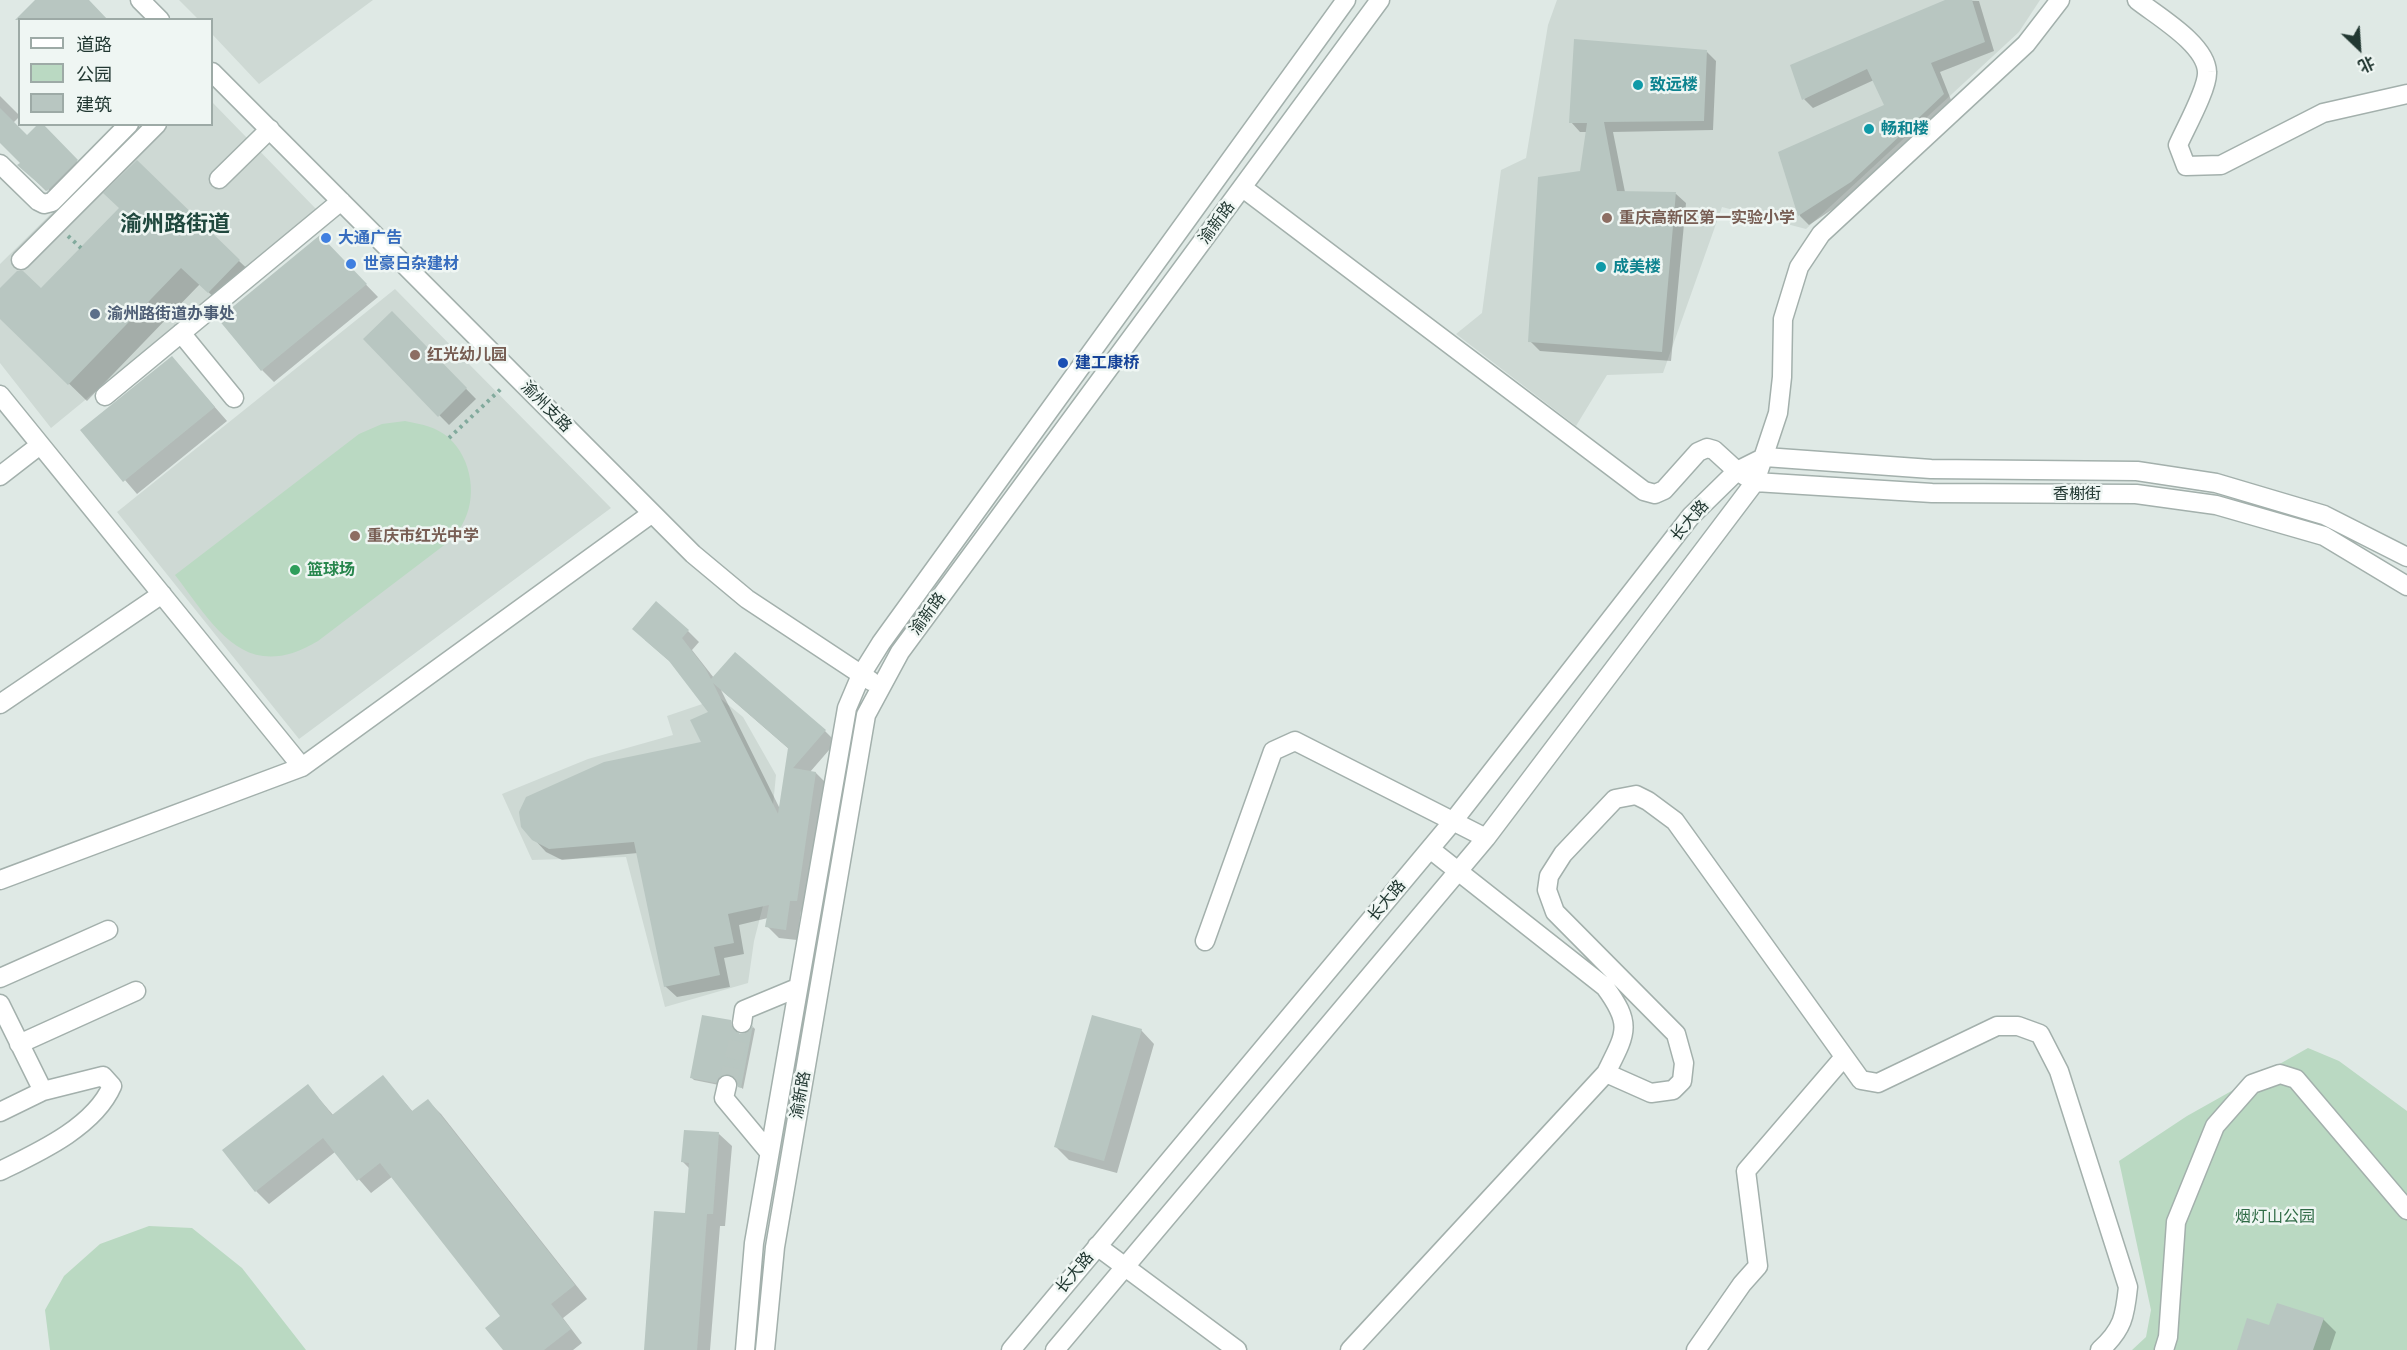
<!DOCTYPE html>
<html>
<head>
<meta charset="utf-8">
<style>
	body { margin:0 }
	#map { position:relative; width:2407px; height:1350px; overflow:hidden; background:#dfe9e5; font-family:"Noto Sans","Noto Sans SC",sans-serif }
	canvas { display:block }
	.legend { position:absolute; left:18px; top:18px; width:195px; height:108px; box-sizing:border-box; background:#eff6f3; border:2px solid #9daaa6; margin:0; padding:8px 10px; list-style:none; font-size:18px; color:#223832 }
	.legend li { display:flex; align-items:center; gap:12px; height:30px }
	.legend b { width:30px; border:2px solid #9daaa6 }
	.north { position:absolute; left:2329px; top:18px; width:60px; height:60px; -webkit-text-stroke:4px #eff6f3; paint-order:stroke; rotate:155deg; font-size:16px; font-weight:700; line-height:24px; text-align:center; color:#223832 }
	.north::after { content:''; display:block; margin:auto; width:21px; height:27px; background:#223832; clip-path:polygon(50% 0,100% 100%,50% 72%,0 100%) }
</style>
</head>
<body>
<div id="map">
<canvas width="2407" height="1350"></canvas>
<ul class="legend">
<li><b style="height:8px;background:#fff"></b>道路</li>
<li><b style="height:16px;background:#bad9c2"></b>公园</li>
<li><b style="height:16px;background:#b8c6c1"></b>建筑</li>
</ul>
<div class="north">北</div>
</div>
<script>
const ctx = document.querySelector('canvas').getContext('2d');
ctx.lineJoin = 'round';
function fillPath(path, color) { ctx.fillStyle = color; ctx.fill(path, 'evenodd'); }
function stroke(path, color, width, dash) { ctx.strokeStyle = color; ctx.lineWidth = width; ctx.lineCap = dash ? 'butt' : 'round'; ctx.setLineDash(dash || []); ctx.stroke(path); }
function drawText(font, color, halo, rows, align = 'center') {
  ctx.font = font + ' "Noto Sans","Noto Sans SC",sans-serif'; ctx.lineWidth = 5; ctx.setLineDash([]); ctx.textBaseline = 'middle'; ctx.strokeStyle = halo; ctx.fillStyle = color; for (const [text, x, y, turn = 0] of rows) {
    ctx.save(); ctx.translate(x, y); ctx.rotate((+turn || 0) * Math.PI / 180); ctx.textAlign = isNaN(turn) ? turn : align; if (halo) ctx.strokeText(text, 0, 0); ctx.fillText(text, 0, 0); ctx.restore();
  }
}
fillPath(new Path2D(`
	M179,0h194l-114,84 -47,-50v-14l-14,-1z
	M1557,0h483l-21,32 -213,197 -84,-22 -59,166 -56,2 -31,51 -120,-92 26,-21 19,-143 25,-12 22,-133z
	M212,102l105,108 -266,218 -51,-65v-99l141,-139 71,-1z
	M395,289l216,219 -312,231 -182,-227z
	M720,698l23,19 33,58 -13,131 -9,35 -6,42 -83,24 -39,-150 -94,3 -30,-66 86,-35 85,-24 -6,-19z`), '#ced9d4');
fillPath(new Path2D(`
	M405,421c16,3 32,6 44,17 23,21 29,60 13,87 -4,7 -11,13 -15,18l-129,98c-73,44 -103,-14 -143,-66l184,-141 23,-10z
	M2308,1048l31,13 68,50v239h-275l14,-13 5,-27 -32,-149 68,-45z
	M149,1226l43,2 50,40 64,82h-256l-5,-40 19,-34 36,-32z`), '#bad9c2');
fillPath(new Path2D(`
	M1949,0l30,1 15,50 -54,21 13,33 -93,86 -51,34 -9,-9 -21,-63 107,-47 -12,-26 -61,28 -9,-9z
	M1707,52l9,9 -3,69 -100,2 12,60 51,2 10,9 -15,158 -131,-10 -10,-10 51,-168 6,-41h-7l-9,-10z
	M0,96l20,20 -7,7 14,14 14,-13 45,47 -28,28 -10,-10 -2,2 -26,-26 2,-2 -22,-23z
	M121,209l118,52 18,17 -31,31 -26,-25 -113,117 -87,-84v-26l41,-1z
	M320,237l58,60 -104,85 -12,-12z
	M392,313l84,86 -27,26 -84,-85z
	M172,358l55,63 -90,73 -55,-64z
	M688,631l11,11 -7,8 22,28 111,53 11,11 -26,30 6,1 11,11 -19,128 -7,-1 -4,29 -18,-2 -12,-12 1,-8 -29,7 5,29 -20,4 6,29 -53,10 -12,-11 -27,-133 -76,7 -16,-8 -12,-13 169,-96 8,-31 -37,-47 -29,-25zM721,690l68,59 -9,60z
	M730,1022l4,9 5,5 8,-1 6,-8 2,2 -12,60 -4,-3 -2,-8 -4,-2 -11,3 -3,6 -25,-5 -3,-3z
	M1141,1030l13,14 -37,129 -48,-13 -13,-13z
	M383,1077l30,35 15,-11 13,13 146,185 -24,19 19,25 -9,7h-68l-3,-34 -109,-140 -22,17 -36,-41 -66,52 -13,-13 52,-105 26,30z
	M719,1134l13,12 -7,80h-5l-10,124h-65l42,-136 3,-45 -7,-7z
	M2323,1319l13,13 -6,18h-92l32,-23z`), '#0003');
fillPath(new Path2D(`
	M35,0h54l19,20h-93z
	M1945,0h27l13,42 -54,21 13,31 -93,88 -53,34 -20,-64 106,-47 -17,-36 -65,31 -12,-35z
	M1574,39l133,11 -3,71 -100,1 13,69 59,1 -14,160 -134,-10 10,-165 42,-6 7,-48h-18z
	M0,108l27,27 11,-11h5l35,36 -31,31 -30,-26 3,-2 -20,-20z
	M137,160l103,100 -32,33 -27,-25 -113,117 -68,-66v-31l17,-17h6l18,17 78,-80 -16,-15z
	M320,235l47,49 -106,87 -43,-52z
	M392,311l75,77 -29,29 -75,-78z
	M172,356l43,51 -92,75 -43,-52z
	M656,601l33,29 -7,8 23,30 6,11 24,-27 91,78 -33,38 23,4 -19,129h-7l-4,29 -21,-3 4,-22 -41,9 6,29 -20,4 6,28 -56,12 -30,-145 -85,7 -17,-9 -11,-13 -2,-15 7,-15 78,-35 97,-20 -11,-22 18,-8 -39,-51 -37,-32zM713,683l75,65 -10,66z
	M702,1015l29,5 1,8 8,6 7,-1 6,-8 -12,63 -3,-1 -3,-10 -6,-3 -10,3 -3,6 -26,-5z
	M1092,1015l50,14 -38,132 -50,-14z
	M383,1075l29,36 16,-12 147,186 -24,19 20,25 -27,21h-41l-18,-22 15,-12 -120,-153 -23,18 -34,-43 -68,54 -33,-42 86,-66 24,31z
	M684,1130l35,2 -6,82h-6l-10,136h-53l10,-139 31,2 4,-50 -8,-1z
	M2277,1303l47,15 -11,32h-76l10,-32 22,7z`), '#b8c6c1');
stroke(new Path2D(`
	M727,1085l15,-62`), '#b9c6c1', 18, [18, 9]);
const minor = new Path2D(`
	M140,0l20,20
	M2137,0c20,16 69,44 70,72 1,16 -22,57 -29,73l8,21 35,-1 102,-52 84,-19
	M212,72l481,482 54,45 124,82
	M0,164l38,37 6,3 8,-2 77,-78
	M219,179l51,-50
	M1243,188l401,303 11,3 9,-4 34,-38 9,-4 7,2 23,21 18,11 177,11 204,1 80,11 108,31 83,50
	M21,260l136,-136
	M181,333l53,65
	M0,395l302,372
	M105,396l236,-195
	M0,476l40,-31
	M0,704l162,-110
	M0,880l302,-113 349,-253
	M1205,941l68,-190 22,-10 191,97
	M0,978l108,-48
	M0,1004l43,87 -43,21
	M742,1023l2,-13 53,-22
	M19,1044l117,-53
	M1606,1073l45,20 22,-3 9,-9 2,-18 -8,-29 -121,-122 -8,-22 2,-14 14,-22 52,-55 21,-4 12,6 27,20 186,259 17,3 119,-57h21l22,8 19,37 69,216c-3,29 -5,42 -28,63
	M727,1085l-3,13 45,54
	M0,1171c39,-19 94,-44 112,-85l-9,-10 -60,15
	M1097,1246l140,104
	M745,1350l9,-107 93,-535 14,-33 20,-32 465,-643
	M765,1350l10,-103 91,-532 34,-63 480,-652
	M1011,1350l443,-530 237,-304 46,-45 28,-14 166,12 206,2 79,12 108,32 83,42
	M1055,1350l431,-512 269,-356 23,-69 4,-36 1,-58 16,-52 22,-33 205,-190 34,-44
	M1350,1350l256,-277c20,-40 27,-48 -1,-86l-175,-138
	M1696,1350l46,-66 16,-18 -12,-95 98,-114
	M2164,1350l4,-13 8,-115 39,-96 37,-42 28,-10 16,5 111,131`);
stroke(minor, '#a3b0ac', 21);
stroke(new Path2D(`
	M68,236l13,12
	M449,438l54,-51`), '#82aa9d', 4, [3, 4.5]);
stroke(minor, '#fff', 18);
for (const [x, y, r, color] of [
	[1638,85,6,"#0f9aa8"],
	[1869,129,6,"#0f9aa8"],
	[1607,218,6,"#8d6e63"],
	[326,238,6,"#3f7fe0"],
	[351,264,6,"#3f7fe0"],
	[1601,267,6,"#0f9aa8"],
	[95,314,6,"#5c6f8a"],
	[415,355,6,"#8d6e63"],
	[1063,363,6,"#1a4fb4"],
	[355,536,6,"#8d6e63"],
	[295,570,6,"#2e9e5b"]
]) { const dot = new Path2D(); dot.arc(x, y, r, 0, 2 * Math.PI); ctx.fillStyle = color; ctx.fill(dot); stroke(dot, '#eff6f3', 2); }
drawText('bold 16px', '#0d838f', '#eff6f3', [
	["致远楼",1650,85],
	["畅和楼",1881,129],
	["成美楼",1613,267]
], 'left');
drawText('bold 16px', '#785e54', '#eff6f3', [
	["重庆高新区第一实验小学",1619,218],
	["红光幼儿园",427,355],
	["重庆市红光中学",367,536]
], 'left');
drawText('16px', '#223832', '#eff6f3', [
	["渝新路",1217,223,-54],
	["渝州支路",546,407,45],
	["香榭街",2077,494],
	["长大路",1690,521,-49],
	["渝新路",928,614,-54],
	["长大路",1387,901,-50],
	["渝新路",801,1095,-80],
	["长大路",1075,1273,-50]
]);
drawText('bold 16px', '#366cbe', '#eff6f3', [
	["大通广告",338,238],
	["世豪日杂建材",363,264]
], 'left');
drawText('bold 16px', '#4e5e75', '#eff6f3', [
	["渝州路街道办事处",107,314]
], 'left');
drawText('bold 16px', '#164399', '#eff6f3', [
	["建工康桥",1075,363]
], 'left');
drawText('bold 16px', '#27864d', '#eff6f3', [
	["篮球场",307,570]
], 'left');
drawText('16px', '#306b46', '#eff6f3', [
	["烟灯山公园",2275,1217]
]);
drawText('bold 22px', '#20483e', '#eff6f3', [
	["渝州路街道",175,225]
]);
</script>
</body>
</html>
